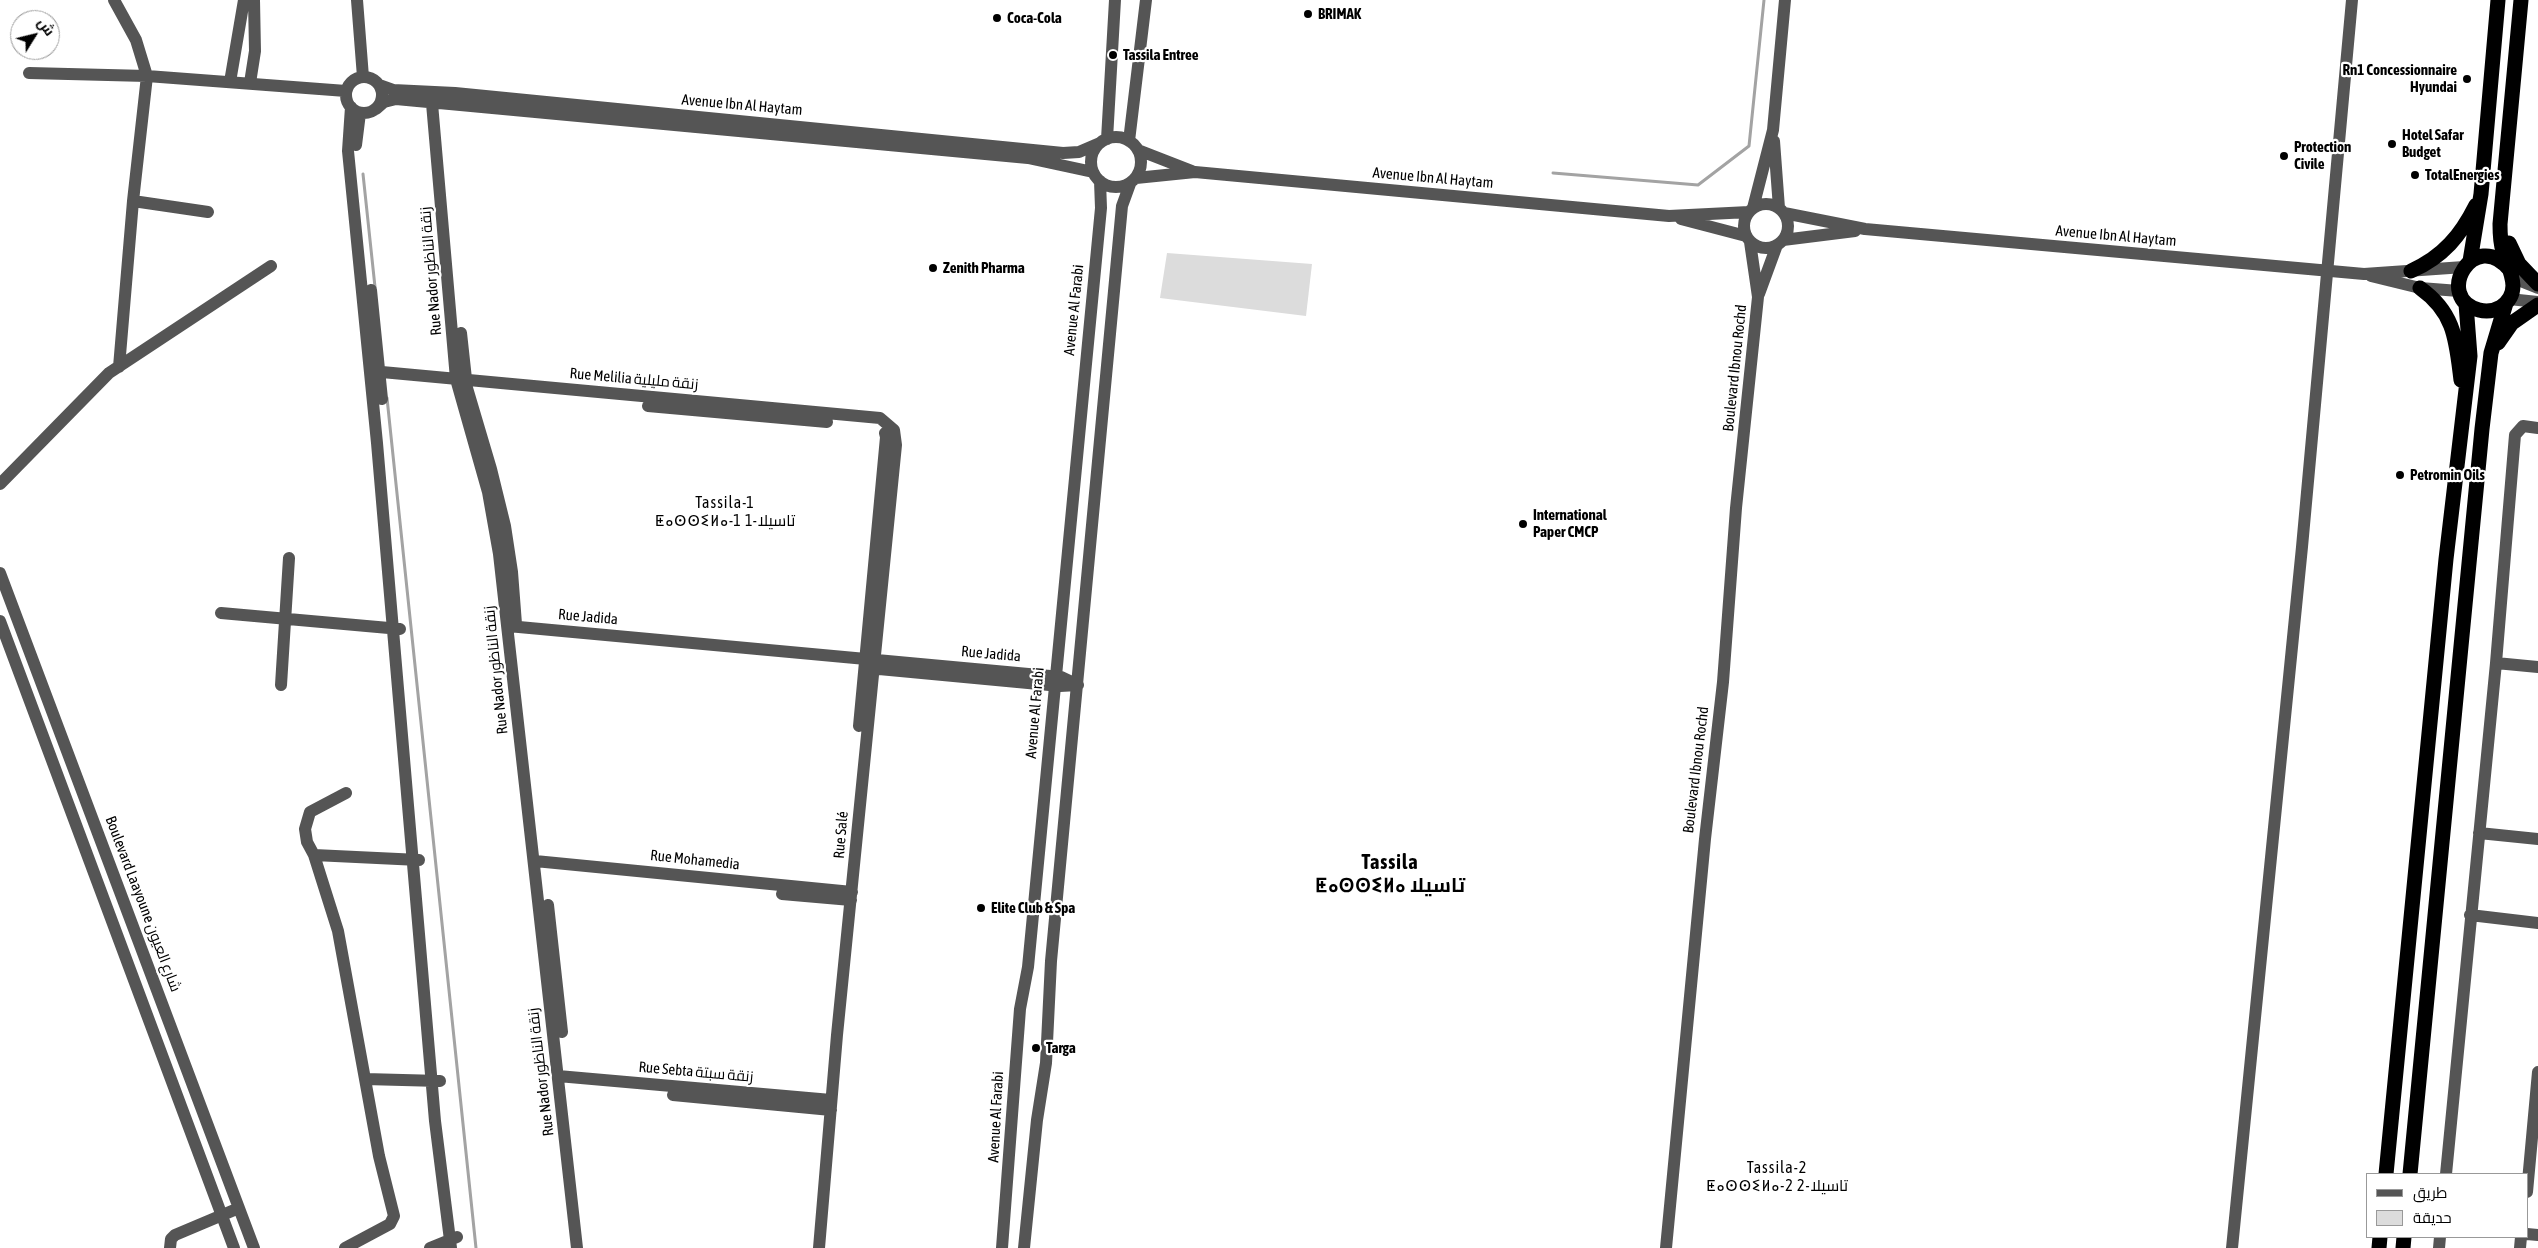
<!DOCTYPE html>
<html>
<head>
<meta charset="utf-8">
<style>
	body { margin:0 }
	#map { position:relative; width:2538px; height:1248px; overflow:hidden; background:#fff; font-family:"Asap Condensed",Cairo,sans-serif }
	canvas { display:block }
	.legend { position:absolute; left:2366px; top:1173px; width:162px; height:65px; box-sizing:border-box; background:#fff; border:1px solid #999; margin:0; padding:6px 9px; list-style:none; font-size:15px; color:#000 }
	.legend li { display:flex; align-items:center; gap:10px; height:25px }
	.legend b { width:25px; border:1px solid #999 }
	.north { position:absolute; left:10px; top:10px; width:50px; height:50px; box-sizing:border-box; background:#fff; border:1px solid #999; border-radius:50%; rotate:54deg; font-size:14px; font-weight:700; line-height:20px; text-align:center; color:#000 }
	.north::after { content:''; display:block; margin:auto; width:18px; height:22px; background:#000; clip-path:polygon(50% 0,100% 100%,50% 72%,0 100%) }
</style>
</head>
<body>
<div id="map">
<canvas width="2538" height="1248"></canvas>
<ul class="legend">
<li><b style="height:6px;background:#555"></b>طريق</li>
<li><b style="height:14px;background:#dcdcdc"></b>حديقة</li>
</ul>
<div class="north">ش</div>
</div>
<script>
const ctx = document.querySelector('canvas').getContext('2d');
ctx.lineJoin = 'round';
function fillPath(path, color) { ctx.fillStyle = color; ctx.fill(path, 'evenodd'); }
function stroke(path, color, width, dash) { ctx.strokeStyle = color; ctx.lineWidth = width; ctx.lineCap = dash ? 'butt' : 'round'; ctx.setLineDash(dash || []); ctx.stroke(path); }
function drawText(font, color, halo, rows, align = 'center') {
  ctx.font = font + ' "Asap Condensed",Cairo,"Noto Sans Tifinagh",sans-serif'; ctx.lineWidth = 4.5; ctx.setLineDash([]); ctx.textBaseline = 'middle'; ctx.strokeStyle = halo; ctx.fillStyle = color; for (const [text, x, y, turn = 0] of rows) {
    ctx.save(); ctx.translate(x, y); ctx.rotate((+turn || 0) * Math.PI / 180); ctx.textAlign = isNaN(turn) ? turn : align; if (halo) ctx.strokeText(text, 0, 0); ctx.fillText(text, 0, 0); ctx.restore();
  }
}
fillPath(new Path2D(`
	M1167,253l145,11 -6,52 -146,-18z`), '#dcdcdc');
stroke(new Path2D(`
	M1553,173l145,12 51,-39 15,-146
	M363,174l12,113
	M387,398l89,850`), '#a3a3a3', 3);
stroke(new Path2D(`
	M114,0l22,40 11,36 -14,125 -14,166
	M357,0l6,77
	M29,73l118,3 199,15
	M346 95a18 18 0 1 1 36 0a18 18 0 1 1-36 0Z
	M230,82l14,-82
	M250,83l5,-32 -1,-51
	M379,85l14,5 62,3 608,60 16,-1 21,-9
	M431,92l25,287 32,113 11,62 78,694
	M351,107l-3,44 29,292 58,678 16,127
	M376,109l8,-7 12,-3 632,59 65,14
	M1091 162a25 25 0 1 1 50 0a25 25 0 1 1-50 0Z
	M1107,139l8,-139
	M1129,141l17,-141
	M1774,141l5,67
	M356,145l4,-32
	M1138,150l54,21
	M1136,178l59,-6 474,44 80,-4
	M133,201l75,11
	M1744 226a22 22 0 1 1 44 0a22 22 0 1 1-44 0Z
	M1753,208l20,-78 12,-130
	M1784,213l81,16 499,45 100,-7
	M1681,219l65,17
	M1783,240l72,-9
	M2371,276l49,12 39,3
	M2513,278l25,10
	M371,290l11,109
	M1759,294l18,-49
	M2509,299l29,3
	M461,333l6,55 24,81 14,57 7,46 4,52
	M371,371l509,47 14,12 2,15 -59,590 -18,213
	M648,406l179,16
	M0,484l109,-111 162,-107
	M0,573l254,675
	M221,613l179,16
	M0,621l234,627
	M508,626l553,51 17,8
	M2496,663l42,4
	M879,669l181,17 18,-1
	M281,685l8,-127
	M859,726l27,-289 -1,-4
	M2479,833l59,6
	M314,855l105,5
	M535,861l317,31
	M782,894l69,6
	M548,905l14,127
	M2470,915l68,8
	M558,1076l273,24
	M365,1079l75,2
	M673,1095l158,15
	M2446,1174l50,-511 19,-228 8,-9 15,2
	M2527,1192l11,-120
	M2527,1234l11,1
	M170,1248l1,-9 4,-4 64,-27
	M345,1248l45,-24 4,-8 -15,-60 -41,-225 -24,-76 -7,-13 -2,-13 5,-17 36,-19
	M430,1248l27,-11
	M1002,1248l18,-239 8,-42 73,-759 -1,-27
	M1024,1248l13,-128 9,-57 5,-102 71,-755 8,-22
	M1666,1248l39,-409 18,-157 13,-174 22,-211 -8,-55
	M2232,1248l70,-701 50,-547
	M2439,1248l1,-11
	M2520,1248l1,-11`), '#555', 12);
stroke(new Path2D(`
	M2509,243l10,21 19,20
	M2470,261l11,-67 17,-194
	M2510,270c-36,-44 -77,28 -31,40 7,2 15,1 22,-3 22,-15 8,-37 2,-56 -3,-9 -3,-17 -3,-27l21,-224
	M2411,271c32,-14 50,-36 65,-66
	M2420,288c35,25 36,52 41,92
	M2498,343l14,-20 26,-18
	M2386,1174l60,-615 24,-203 -4,-52
	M2410,1174l72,-745 9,-76 15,-50
	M2379,1248l1,-11
	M2403,1248l1,-11`), '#000', 15);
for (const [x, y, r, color] of [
	[1308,14,5,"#000"],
	[997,18,5,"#000"],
	[1113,55,5,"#000"],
	[2467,79,5,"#000"],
	[2392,144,5,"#000"],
	[2284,156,5,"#000"],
	[2415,175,5,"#000"],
	[933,268,5,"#000"],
	[2400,475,5,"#000"],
	[1523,524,5,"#000"],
	[981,908,5,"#000"],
	[1036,1048,5,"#000"]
]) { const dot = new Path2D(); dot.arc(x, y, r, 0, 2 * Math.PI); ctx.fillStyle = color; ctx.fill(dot); stroke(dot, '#fff', 2); }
drawText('bold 15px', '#000', '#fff', [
	["BRIMAK",1318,14],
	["Coca-Cola",1007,18],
	["Tassila Entree",1123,55],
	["Rn1 Concessionnaire",2457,70,"right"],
	["Hyundai",2457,87,"right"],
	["Hotel Safar",2402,135],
	["Budget",2402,152],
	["Protection",2294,147],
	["Civile",2294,164],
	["TotalEnergies",2425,175],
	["Zenith Pharma",943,268],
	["Petromin Oils",2410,475],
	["International",1533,515],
	["Paper CMCP",1533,532],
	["Elite Club & Spa",991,908],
	["Targa",1046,1048]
], 'left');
drawText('15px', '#000', '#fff', [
	["Avenue Ibn Al Haytam",742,105,5],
	["Avenue Ibn Al Haytam",1433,178,5],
	["Avenue Ibn Al Haytam",2116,236,5],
	["Rue Nador زنقة الناظور",431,271,-95],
	["Avenue Al Farabi",1074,310,-84],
	["Boulevard Ibnou Rochd",1735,368,-84],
	["Rue Melilia زنقة مليلية",634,379,5],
	["Rue Jadida",588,617,5],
	["Rue Jadida",991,654,5],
	["Rue Nador زنقة الناظور",496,670,-96],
	["Avenue Al Farabi",1035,713,-85],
	["Boulevard Ibnou Rochd",1696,770,-83],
	["Rue Salé",841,835,-85],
	["Rue Mohamedia",695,860,6],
	["Boulevard Laayoune شارع العيون",143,904,69],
	["Rue Nador زنقة الناظور",541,1072,-97],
	["Rue Sebta زنقة سبتة",696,1072,5],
	["Avenue Al Farabi",996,1117,-87]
]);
ctx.letterSpacing = '1px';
drawText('16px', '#000', '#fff', [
	["Tassila-1",725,503],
	["ⵟⴰⵙⵙⵉⵍⴰ-1 1-تاسيلا",725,521],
	["Tassila-2",1777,1168],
	["ⵟⴰⵙⵙⵉⵍⴰ-2 2-تاسيلا",1777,1186]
]);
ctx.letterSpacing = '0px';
ctx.letterSpacing = '1px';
drawText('bold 20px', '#000', '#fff', [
	["Tassila",1390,863],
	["ⵟⴰⵙⵙⵉⵍⴰ تاسيلا",1390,886]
]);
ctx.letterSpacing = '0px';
</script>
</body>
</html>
